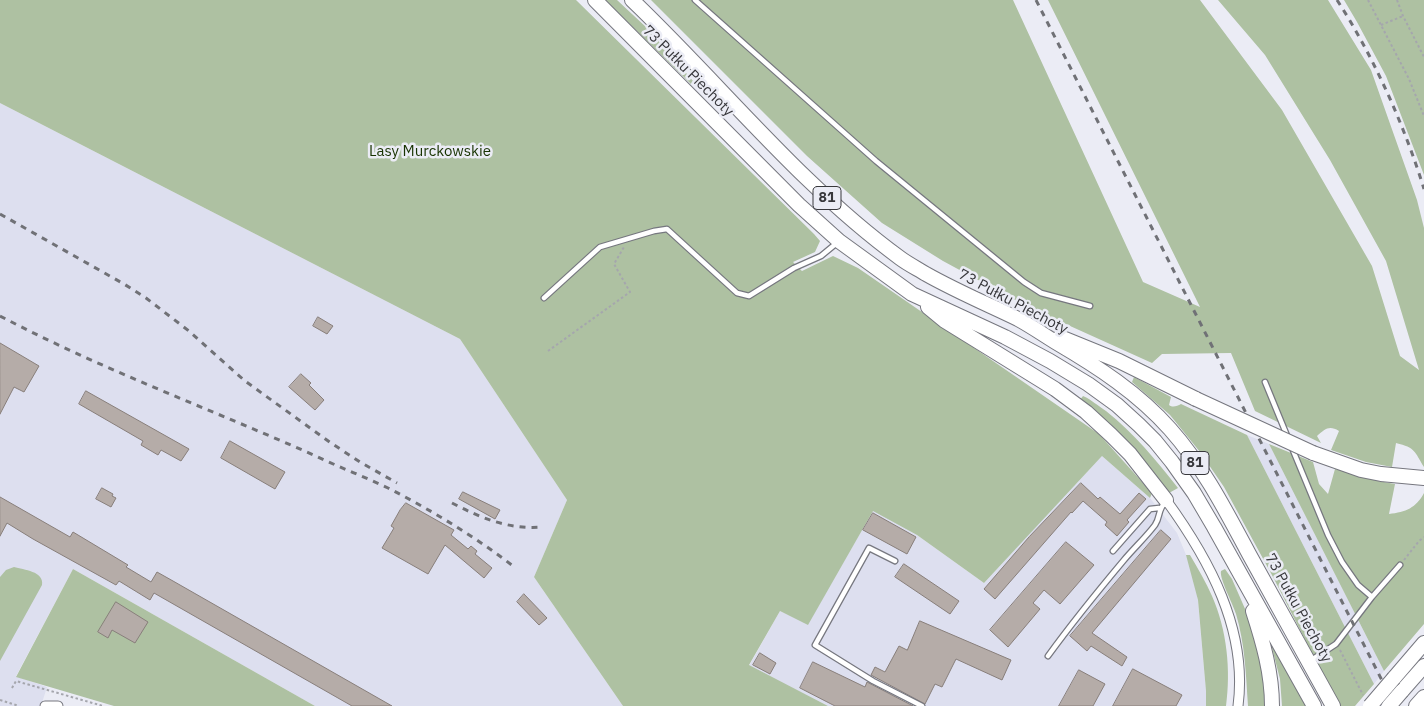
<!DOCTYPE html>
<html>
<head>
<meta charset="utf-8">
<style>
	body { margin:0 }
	canvas { display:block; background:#ebecf5 }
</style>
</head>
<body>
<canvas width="1424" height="706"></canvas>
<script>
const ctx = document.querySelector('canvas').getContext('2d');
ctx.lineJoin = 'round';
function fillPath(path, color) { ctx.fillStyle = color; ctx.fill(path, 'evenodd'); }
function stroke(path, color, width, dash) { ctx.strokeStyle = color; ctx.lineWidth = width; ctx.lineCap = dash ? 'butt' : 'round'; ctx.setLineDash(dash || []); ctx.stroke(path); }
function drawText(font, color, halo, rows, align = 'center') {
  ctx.font = font + ' "IBM Plex Sans",sans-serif'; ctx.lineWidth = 5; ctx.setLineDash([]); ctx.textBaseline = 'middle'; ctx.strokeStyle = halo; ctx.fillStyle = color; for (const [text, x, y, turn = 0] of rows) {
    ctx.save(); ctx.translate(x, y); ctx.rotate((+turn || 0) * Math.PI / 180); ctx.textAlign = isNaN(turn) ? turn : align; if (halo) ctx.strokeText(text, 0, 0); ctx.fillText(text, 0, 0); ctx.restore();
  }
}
fillPath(new Path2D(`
	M0,103l460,236 107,161 -33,77 89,129h-308l-242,-137 -57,107 31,11 -6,19h-41z
	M1247,435l22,9 115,227 -10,13z
	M1102,456l48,42 27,35 19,46 10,112v15h-378l-79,-40 31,-55 28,13 65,-113 44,24 67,48z`), '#dddfef');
fillPath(new Path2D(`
	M0,0h576l238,234 6,7 -5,11 -22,10 9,9 31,-15 25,12 241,166 53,59 -2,5 -48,-42 -118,127 -67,-48 -44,-24 -65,114 -28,-14 -31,54 79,41h-205l-89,-129 33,-77 -107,-161 -460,-236z
	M605,0h12l30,28 46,53 -2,3z
	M651,0h362l130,282 57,25 -152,-307h152l82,110 90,156 28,90 19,14 -33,-109 -56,-101 -65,-105 -47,-55h110l43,70 46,130 7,28v239c-10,-16 -8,-19 -28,-24l-4,24 -26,-5 -35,-12 8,-19c-10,-6 -14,-2 -22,5l4,7 -66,-32 -24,-58 -69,1 -10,9 -124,-56 -85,-46 -61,-38 -75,-67z
	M1344,0h80v175l-38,-99 -29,-54z
	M1134,377l37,20 -2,8c4,3 8,1 12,-1l66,31 127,249 -19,22h-16l-66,-129 -49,-90 -24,-35 -30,-37 -38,-33z
	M1083,396c9,4 15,10 23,15 28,22 50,49 72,77l-9,5 -89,-93z
	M1269,444l44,18 6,22 9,10 7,-25 43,12 17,3 -6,30c17,-2 27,-6 35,-21v131l-40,47z
	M1186,555h4c8,14 16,27 22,41 15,34 19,74 14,110h-20v-15l-8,-91z
	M14,567c10,3 30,4 28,18l-42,76v-84l6,-7z
	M73,569l242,137h-201l-98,-29z
	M1225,569l7,10 24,55 10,38 1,34h-19c-2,-31 -3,-62 -12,-92 -3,-10 -17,-36 -15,-43z
	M1271,644l36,62h-25l-2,-27z`), '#aec1a2');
const building = new Path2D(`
	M318,317l15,9 -6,8 -14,-8z
	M0,343l39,23 -15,26 -10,-5 -14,27z
	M301,374l10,9 -2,2 15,15 -9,10 -26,-23z
	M86,391l103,58 -8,12 -20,-11 -3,5 -17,-10 2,-4 -64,-37z
	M230,441l55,31 -10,17 -54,-31z
	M1081,483l17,16 2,-2 20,17 19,-21 7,6 -19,21 2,2 -12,14 -12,-11 2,-3 -24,-21 -11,12 -1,-1 -76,87 -11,-10 45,-52z
	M102,488l11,6 -1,2 4,2 -5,9 -15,-8z
	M463,492l37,18 -5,9 -36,-20z
	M0,497l70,40 3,-5 55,33 -2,2 25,15 6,-10 16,9 219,125h-40l-198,-113 -4,7 -31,-19 -3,4 -83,-46 -26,-16 -7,13z
	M406,503l48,27 -3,5 17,14 3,-3 6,5 -2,3 17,14 -8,10 -39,-33 -17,29 -46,-26 12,-20 -3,-2 9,-16z
	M873,513l43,24 -9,17 -44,-24z
	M1161,530l10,9 -79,94 35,24 -5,9 -31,-20 -4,5 -17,-15z
	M1066,542l28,23 -34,39 -16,-14 -11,13 7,6 -32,38 -18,-17z
	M904,564l55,37 -9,13 -55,-37z
	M524,594l23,24 -8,7 -22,-23z
	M116,602l32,20 -13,21 -23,-13 -4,8 -10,-6z
	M920,621l91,39 -9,20 -46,-21 -14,28 -7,-3 -10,20 -54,-29 4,-8 10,5 14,-26 8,4z
	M760,653l16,10 -6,11 -17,-9z
	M813,662l52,25 2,-5 46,24h-78l-35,-18z
	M1133,669l49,26 -6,11h-63z
	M1079,670l26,14 -12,22h-34z`);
fillPath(building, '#b5aca8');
stroke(building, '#887f7b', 1);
const service = new Path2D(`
	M695,0l181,161 148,121 17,11 49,13
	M544,298l56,-51 54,-16 13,-2 70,64 12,3 45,-28 27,-12 17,-14
	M1265,382l23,56
	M1292,448l36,87 14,27 16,23 14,12
	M1113,551l37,-42 9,-1
	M895,561l-26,-13 -54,97 58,36 49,25
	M1048,656c24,-33 50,-65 76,-96 10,-12 22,-23 31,-35 6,-9 2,-14 11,-24
	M1310,661l26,-17 36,-47 28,-32`);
const minor = new Path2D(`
	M1166,500c43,59 82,130 72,206
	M45,706h13`);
const primary = new Path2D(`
	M595,0l204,205 40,36 73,53 93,43 45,24 38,23 29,21 22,20 16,16 17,21 22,31 20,34 100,179
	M632,0c90,86 167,184 268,258 8,6 18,11 26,16 30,17 61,30 92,45 13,7 26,16 39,24 41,24 81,50 113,86 33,37 56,82 79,125 28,51 56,101 84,152
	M928,307l17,14 110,68 31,23 25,23 19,19 36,46
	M1060,337l59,24 77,38
	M1313,453l48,17 20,4 43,4
	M1253,611c10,31 19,62 19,95
	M1394,678l30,-35
	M1402,691l22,-25
	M1416,706l8,-9`);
stroke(service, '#76777f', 7);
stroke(minor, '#76777f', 11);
stroke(primary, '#76777f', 16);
stroke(new Path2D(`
	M1368,0l41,79 15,37
	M1397,0l6,16 21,41
	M1381,25l22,-9
	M548,351l82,-59 -16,-28 10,-17
	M1404,560l15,-19 5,-4
	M1340,650l23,45
	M12,688l4,-7 87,25
	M0,700l19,6`), '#a5a6ad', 2, [2.5, 2.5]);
stroke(service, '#fff', 4.5);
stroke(minor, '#fff', 9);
stroke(primary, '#fff', 14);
stroke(new Path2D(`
	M1036,0l359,706
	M1337,0c36,55 68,127 87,189
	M0,214l124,70 22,14 43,33 56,50 86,62 29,19 37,21
	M0,316c103,54 213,94 318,141 23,11 47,20 70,31 43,22 86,48 125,78
	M452,503c29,15 57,27 91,24`), '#707176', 3, [6, 6]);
const primaryBridge = new Path2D(`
	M1196,399l117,54
	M1370,706l24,-28
	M1389,706l13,-15`);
stroke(primaryBridge, '#76777f', 16, []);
stroke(primaryBridge, '#fff', 14);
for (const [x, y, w] of [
	[827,198,28],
	[1195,463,28]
]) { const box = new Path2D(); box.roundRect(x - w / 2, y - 11.5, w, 23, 4); ctx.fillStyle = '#ebecf5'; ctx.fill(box); stroke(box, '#38383c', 1); }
drawText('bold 14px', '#38383c', null, [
	["81",827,198],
	["81",1195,463]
]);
drawText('15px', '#38383c', '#ebecf5', [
	["73 Pułku Piechoty",688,71,45],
	["73 Pułku Piechoty",1013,302,28],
	["73 Pułku Piechoty",1298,608,61]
]);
drawText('15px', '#183301', '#ebecf5', [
	["Lasy Murckowskie",430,152]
]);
</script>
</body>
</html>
